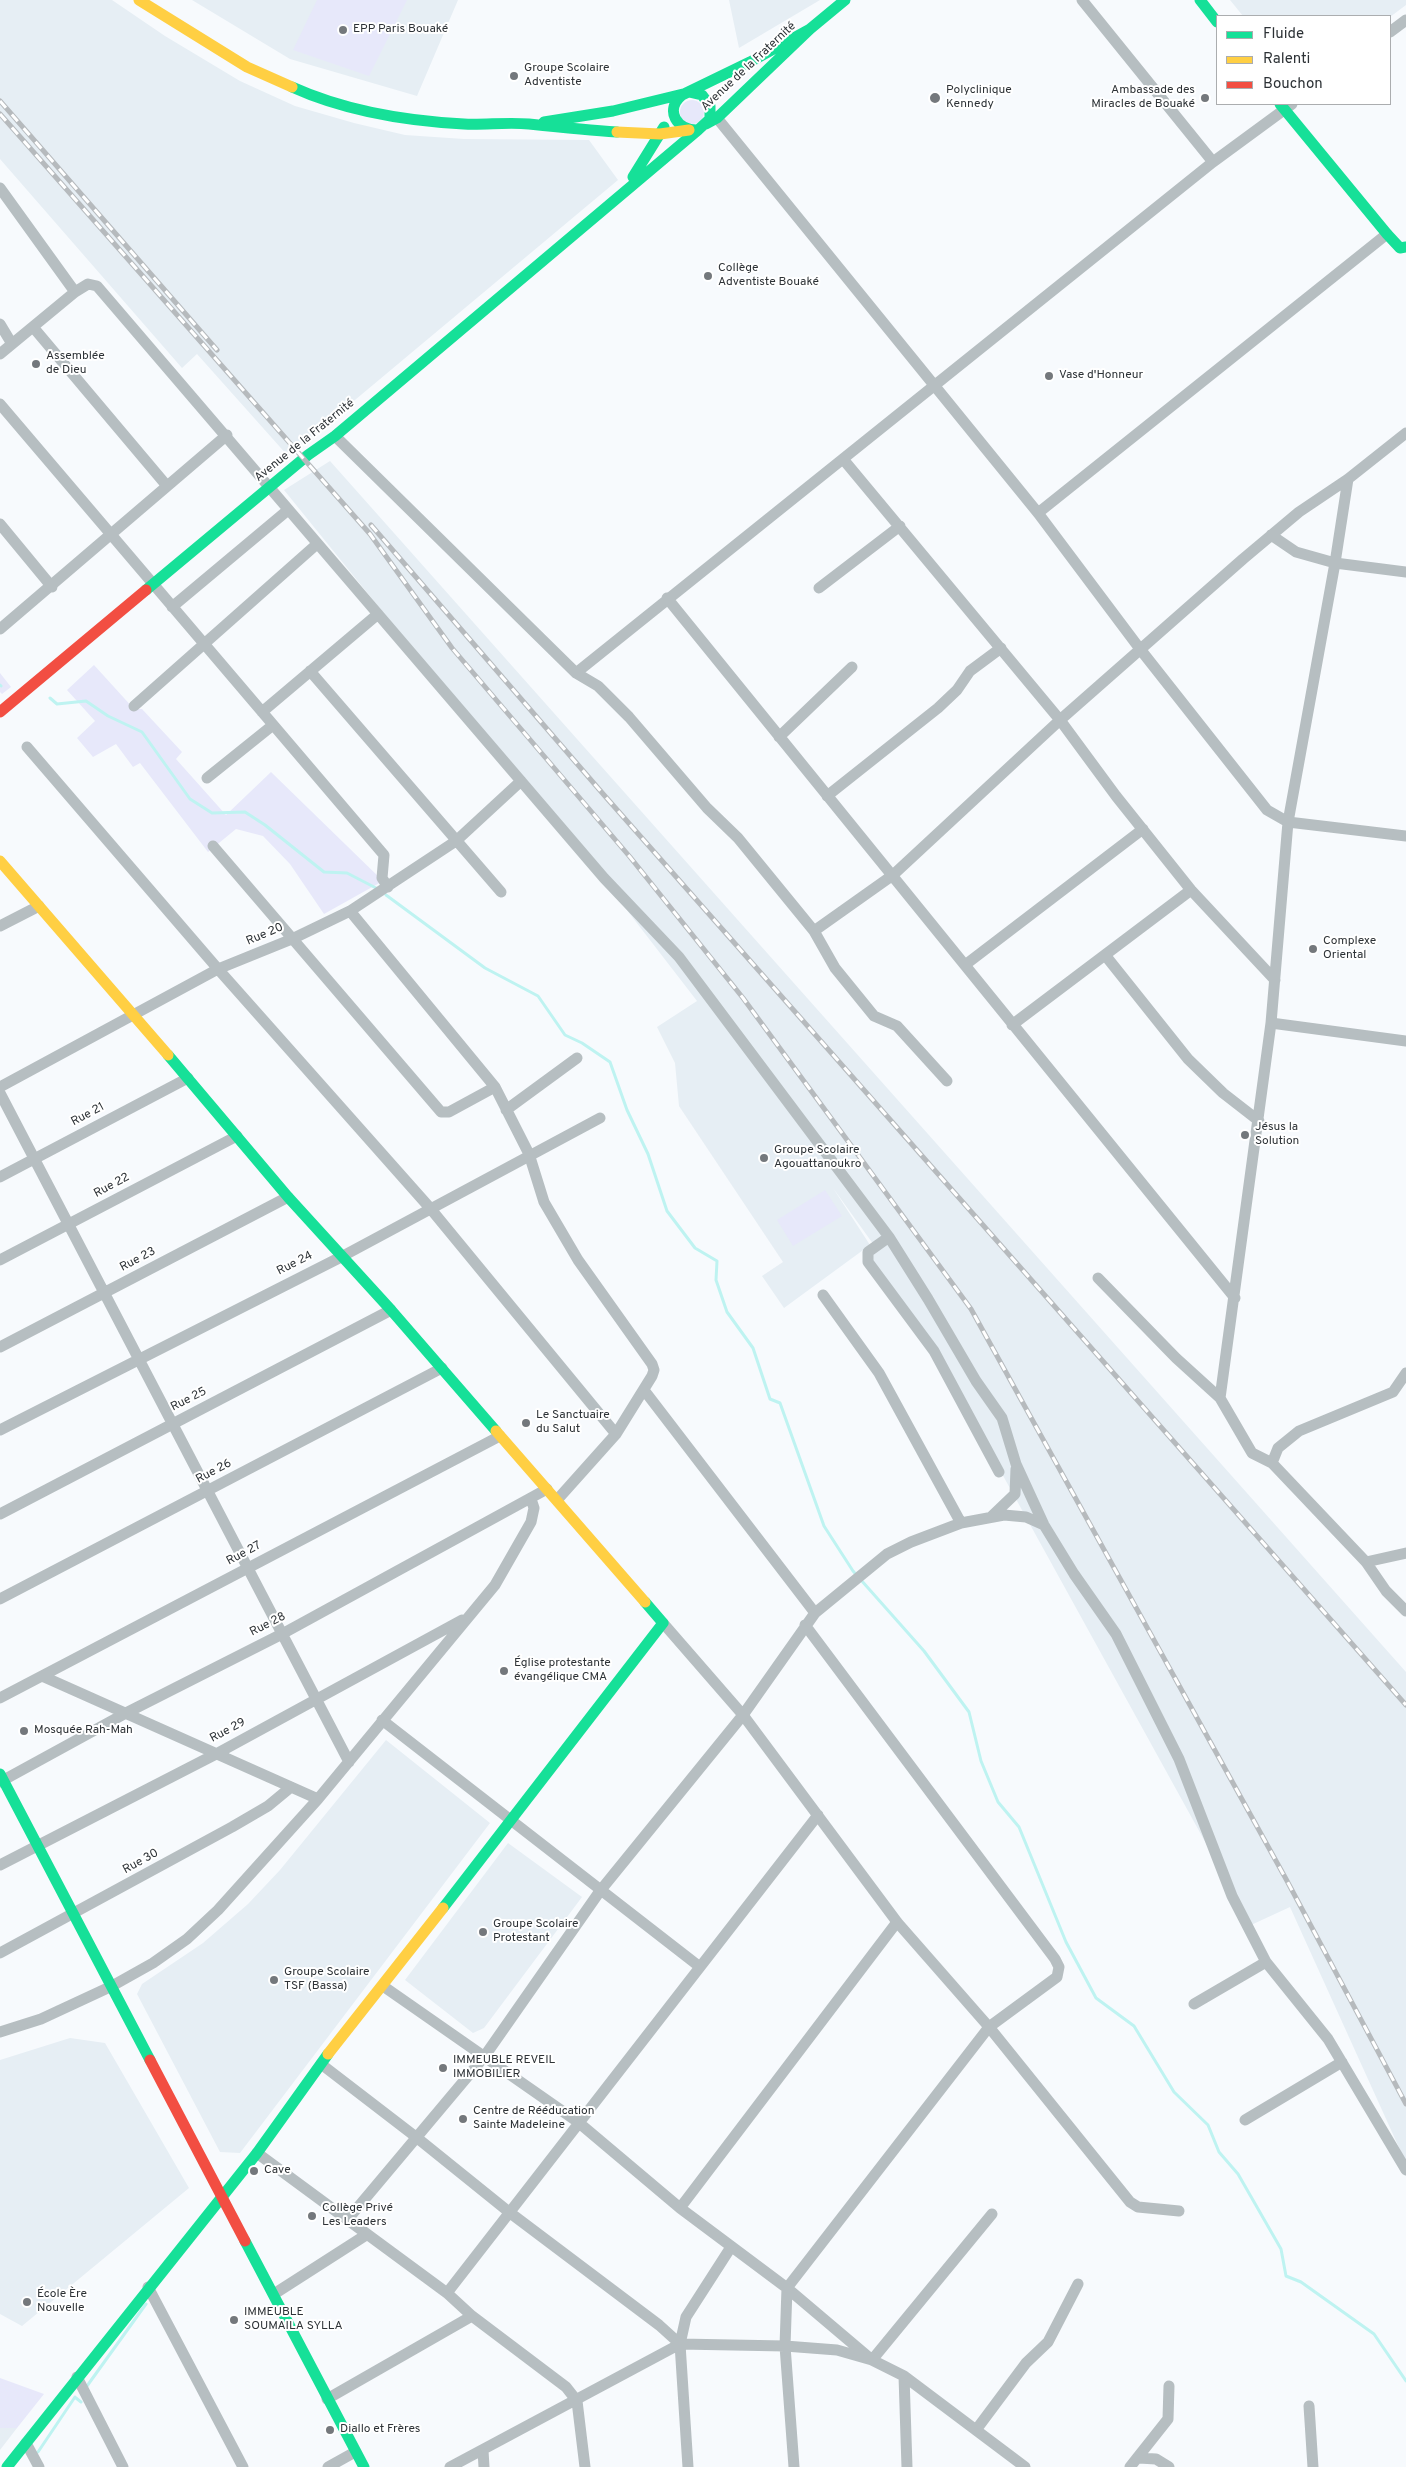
<!DOCTYPE html>
<html>
<head>
<meta charset="utf-8">
<style>
	body { margin:0 }
	#map { position:relative; width:1406px; height:2467px; overflow:hidden; background:#f7fafd; font-family:Overpass,sans-serif }
	canvas { display:block }
	.legend { position:absolute; left:1216px; top:15px; width:175px; height:90px; box-sizing:border-box; background:#fff; border:1px solid #abadaf; margin:0; padding:6px 9px; list-style:none; font-size:15px; color:#2d3236 }
	.legend li { display:flex; align-items:center; gap:10px; height:25px }
	.legend b { width:25px; border:1px solid #abadaf }
</style>
</head>
<body>
<div id="map">
<canvas width="1406" height="2467"></canvas>
<ul class="legend">
<li><b style="height:6px;background:#16e098"></b>Fluide</li>
<li><b style="height:6px;background:#ffcf43"></b>Ralenti</li>
<li><b style="height:6px;background:#f24e42"></b>Bouchon</li>
</ul>
</div>
<script>
const ctx = document.querySelector('canvas').getContext('2d');
ctx.lineJoin = 'round';
function fillPath(path, color) { ctx.fillStyle = color; ctx.fill(path, 'evenodd'); }
function stroke(path, color, width, dash) { ctx.strokeStyle = color; ctx.lineWidth = width; ctx.lineCap = dash ? 'butt' : 'round'; ctx.setLineDash(dash || []); ctx.stroke(path); }
function drawText(font, color, halo, rows, align = 'center') {
  ctx.font = font + ' Overpass,sans-serif'; ctx.lineWidth = 4; ctx.setLineDash([]); ctx.textBaseline = 'middle'; ctx.strokeStyle = halo; ctx.fillStyle = color; for (const [text, x, y, turn = 0] of rows) {
    ctx.save(); ctx.translate(x, y); ctx.rotate((+turn || 0) * Math.PI / 180); ctx.textAlign = isNaN(turn) ? turn : align; if (halo) ctx.strokeText(text, 0, 0); ctx.fillText(text, 0, 0); ctx.restore();
  }
}
fillPath(new Path2D(`
	M0,0h112l53,36 75,45 55,25 59,17 51,12 59,4 125,1 29,40 -330,276 -91,-102 -15,14 -182,-209z
	M192,0h266l-41,96 -127,-37z
	M729,0h91l-81,48z
	M1230,0h176v5l-16,12 -147,-1z
	M330,461l1076,1211v491l-116,-256 -39,18 -314,-569 -70,-99 9,-9 -43,-60 37,57 -86,63 -22,-32 21,-14 -104,-156 -4,-43 -18,-36 40,-26 -81,-105 -13,-12 -319,-394z
	M386,1740l104,83 -250,330 -20,-1 -83,-158 5,-10 61,-41 45,-39 32,-34z
	M508,1843l74,54 -98,131 -11,5 -68,-53z
	M70,2038l35,5 84,145 -167,138 -22,-12v-254z
	M0,2428h17l-17,22z`), '#e6eef4');
fillPath(new Path2D(`
	M317,0h90l-38,76 -76,-26z
	M680 112a12 12 0 1 1 24 0a12 12 0 1 1-24 0Z
	M94,665l40,44h8l40,43 -6,7 50,56 45,-43 112,109 -59,33 -34,-50 -27,-28 -27,-7 -28,23 -68,-89 -7,4 -17,-23 -23,13 -16,-19 18,-17 -28,-31z
	M0,673l11,14 -9,7 -2,-2z
	M825,1190l17,26 -49,30 -16,-26z
	M0,2378l44,16 -27,34h-17z`), '#e7e8fa');
stroke(new Path2D(`
	M0,685l1,1
	M50,698l7,6 29,-3 22,15 34,16 48,67 22,14 33,-1 20,13 59,47 23,1 29,15
	M386,895l99,73 53,28 27,39 17,8 28,19 17,48 21,44 19,57 28,37 22,13 -1,19 11,32 26,36 17,51 10,4 44,123 29,45 71,80 45,61 12,49 17,41 21,25 47,115 30,56 38,28 40,66 34,33 11,27 19,22 43,75 5,27 15,6 73,52 32,47
	M87,2386l59,-82
	M76,2398l5,4
	M38,2452l37,-55`), '#bef3f1', 3);
stroke(new Path2D(`
	M1082,0l131,162
	M1390,32l16,-12
	M717,118l321,395 102,136 127,161 21,12 118,14
	M0,188l75,104
	M0,324l12,20
	M33,327l134,159
	M0,354l75,-62 13,-8 9,2 507,592 75,79 210,280 39,62 48,82 26,37 14,46 28,61 30,49 42,60 63,125 53,137 34,66 62,77 78,131
	M0,404l384,451 -2,23 6,9
	M335,436l241,237 22,13 31,31 78,91 31,30 76,93 79,-56 167,-155 183,-161 56,-47 49,-33 58,-46
	M843,459l217,261 56,76 75,94 84,90
	M1038,513l349,-279
	M0,524l52,63
	M1271,535l25,17 39,11 13,-84
	M819,588l81,-62
	M667,598l568,700
	M172,607l116,-97
	M0,629l227,-194
	M310,671l191,221
	M576,673l637,-511 79,-58
	M134,706l183,-162
	M262,712l116,-98
	M779,737l73,-70
	M27,747l191,222 212,239 186,226
	M207,778l66,-53
	M827,796l111,-88 19,-18 13,-19 31,-23
	M213,846l228,266h8l46,-25
	M350,911l145,176 34,67 15,48 34,58 74,104 2,6 -2,6 -36,58 -59,66
	M0,926l39,-20
	M814,931l21,37 39,48 23,10 50,55
	M1105,955l83,104 35,34 36,28
	M965,965l178,-136
	M1271,1023l135,18
	M1012,1025l179,-135
	M0,1087l218,-118 74,-30 58,-28 106,-70 65,-60
	M0,1093l349,669
	M506,1110l71,-52
	M0,1177l188,-99
	M889,1237l-21,15v10l66,89 65,121
	M0,1260l237,-124
	M1098,1278l78,80 44,40 32,55 20,10 94,99 20,29 20,20
	M823,1295l56,78 82,150
	M0,1347l288,-150
	M644,1390l171,223
	M1220,1398l51,-375 17,-201 47,-259 71,9
	M0,1430l341,-173 259,-139
	M1272,1463l6,-15 21,-17 94,-39 13,-19
	M0,1514l391,-204
	M991,1517l24,-23 1,-25
	M1366,1562l40,-9
	M0,1599l442,-231
	M663,1623l80,92 154,207 92,105 141,175 8,5 41,4
	M42,1676l276,123
	M0,1698l500,-262
	M382,1720l318,247
	M0,1782l126,-69 156,-79 265,-145
	M0,1865l216,-111 246,-134
	M0,1953l232,-126 36,-21 23,-19
	M383,1986l195,136 102,86 107,80 85,72 32,16 121,91
	M1194,2004l72,-42
	M0,2032l41,-13 71,-33 41,-23 34,-24 31,-29 100,-111 177,-214 36,-63 3,-14 -3,-9
	M321,2064l95,73 93,75 150,113 21,19 8,123
	M1245,2120l97,-58
	M257,2153l190,140 25,23 94,71 11,14 8,66
	M680,2208l217,-286
	M348,2219l136,-162 116,-166 143,-176 72,-102 72,-59 24,-12 50,-19 43,-8 22,2 18,8
	M148,2287l95,180
	M447,2293l371,-478
	M274,2294l92,-59
	M680,2344l6,-27 45,-70
	M904,2376l3,91
	M77,2377l46,90
	M327,2399l145,-83
	M1309,2406l4,61
	M976,2430l50,-67 22,-21 30,-58
	M26,2443l13,24
	M483,2450l1,17
	M1139,2458l17,1 13,8
	M328,2467l27,-15
	M450,2467l230,-123 105,2 52,4 35,10 120,-146
	M794,2467l-9,-121 2,-58 202,-261 68,-50 2,-10 -4,-8 -250,-334
	M1130,2467l38,-48 1,-33`), '#b6bec1', 11);
stroke(new Path2D(`
	M1200,0l17,22
	M292,87c53,24 115,34 172,37 21,1 43,-2 65,0 29,3 58,6 88,8
	M689,92l13,3 8,11v13l-12,11c-21,1 -34,-20 -16,-35l68,-33 60,-33
	M1280,104l107,130 13,14 6,-1
	M544,122l69,-11 70,-17
	M706,124l11,-6 93,-89 35,-29
	M633,177l31,-50
	M146,590l162,-135 27,-19 363,-306
	M168,1055l120,142 103,113 105,121
	M0,1774l150,286
	M443,1908l220,-285 -18,-21
	M245,2241l119,226
	M7,2467l250,-314 71,-99`), '#16e098', 11);
stroke(new Path2D(`
	M139,0l108,67 45,20
	M617,132l43,2 29,-4
	M0,861l168,194
	M496,1431l149,171
	M328,2054l115,-146`), '#ffcf43', 11);
stroke(new Path2D(`
	M0,712l146,-122
	M150,2060l95,181`), '#f24e42', 11);
const rail = new Path2D(`
	M0,101l217,249
	M0,114l370,420 82,114 178,209 113,141 228,311 315,570 120,225
	M371,525l233,270 802,910`);
stroke(rail, '#b6babd', 5);
stroke(rail, '#fff', 3, [9]);
for (const [x, y, r, color] of [
	[343,30,5,"#74787c"],
	[514,76,5,"#74787c"],
	[935,98,6,"#74787c"],
	[1205,98,5,"#74787c"],
	[708,276,5,"#74787c"],
	[36,364,5,"#74787c"],
	[1049,376,5,"#74787c"],
	[1313,949,5,"#74787c"],
	[1245,1135,5,"#74787c"],
	[764,1158,5,"#74787c"],
	[526,1423,5,"#74787c"],
	[504,1671,5,"#74787c"],
	[24,1731,5,"#74787c"],
	[483,1932,5,"#74787c"],
	[274,1980,5,"#74787c"],
	[443,2068,5,"#74787c"],
	[463,2119,5,"#74787c"],
	[254,2171,5,"#74787c"],
	[312,2216,5,"#74787c"],
	[27,2302,5,"#74787c"],
	[234,2320,5,"#74787c"],
	[330,2430,5,"#74787c"]
]) { const dot = new Path2D(); dot.arc(x, y, r, 0, 2 * Math.PI); ctx.fillStyle = color; ctx.fill(dot); stroke(dot, '#fff', 2); }
drawText('12px', '#2d3236', '#fff', [
	["EPP Paris Bouaké",353,30],
	["Groupe Scolaire",524,69],
	["Adventiste",524,83],
	["Polyclinique",946,91],
	["Kennedy",946,105],
	["Ambassade des",1195,91,"right"],
	["Miracles de Bouaké",1195,105,"right"],
	["Collège",718,269],
	["Adventiste Bouaké",718,283],
	["Assemblée",46,357],
	["de Dieu",46,371],
	["Vase d'Honneur",1059,376],
	["Complexe",1323,942],
	["Oriental",1323,956],
	["Jésus la",1255,1128],
	["Solution",1255,1142],
	["Groupe Scolaire",774,1151],
	["Agouattanoukro",774,1165],
	["Le Sanctuaire",536,1416],
	["du Salut",536,1430],
	["Église protestante",514,1664],
	["évangélique CMA",514,1678],
	["Mosquée Rah-Mah",34,1731],
	["Groupe Scolaire",493,1925],
	["Protestant",493,1939],
	["Groupe Scolaire",284,1973],
	["TSF (Bassa)",284,1987],
	["IMMEUBLE REVEIL",453,2061],
	["IMMOBILIER",453,2075],
	["Centre de Rééducation",473,2112],
	["Sainte Madeleine",473,2126],
	["Cave",264,2171],
	["Collège Privé",322,2209],
	["Les Leaders",322,2223],
	["École Ère",37,2295],
	["Nouvelle",37,2309],
	["IMMEUBLE",244,2313],
	["SOUMAILA SYLLA",244,2327],
	["Diallo et Frères",340,2430]
], 'left');
drawText('12px', '#2d3236', '#fff', [
	["Avenue de la Fraternité",749,67,-43],
	["Avenue de la Fraternité",305,441,-39],
	["Rue 20",265,935,-23],
	["Rue 21",88,1115,-28],
	["Rue 22",112,1186,-28],
	["Rue 23",138,1260,-28],
	["Rue 24",295,1264,-27],
	["Rue 25",189,1400,-27],
	["Rue 26",214,1472,-28],
	["Rue 27",244,1554,-28],
	["Rue 28",268,1625,-27],
	["Rue 29",228,1731,-28],
	["Rue 30",141,1862,-29]
]);
</script>
</body>
</html>
